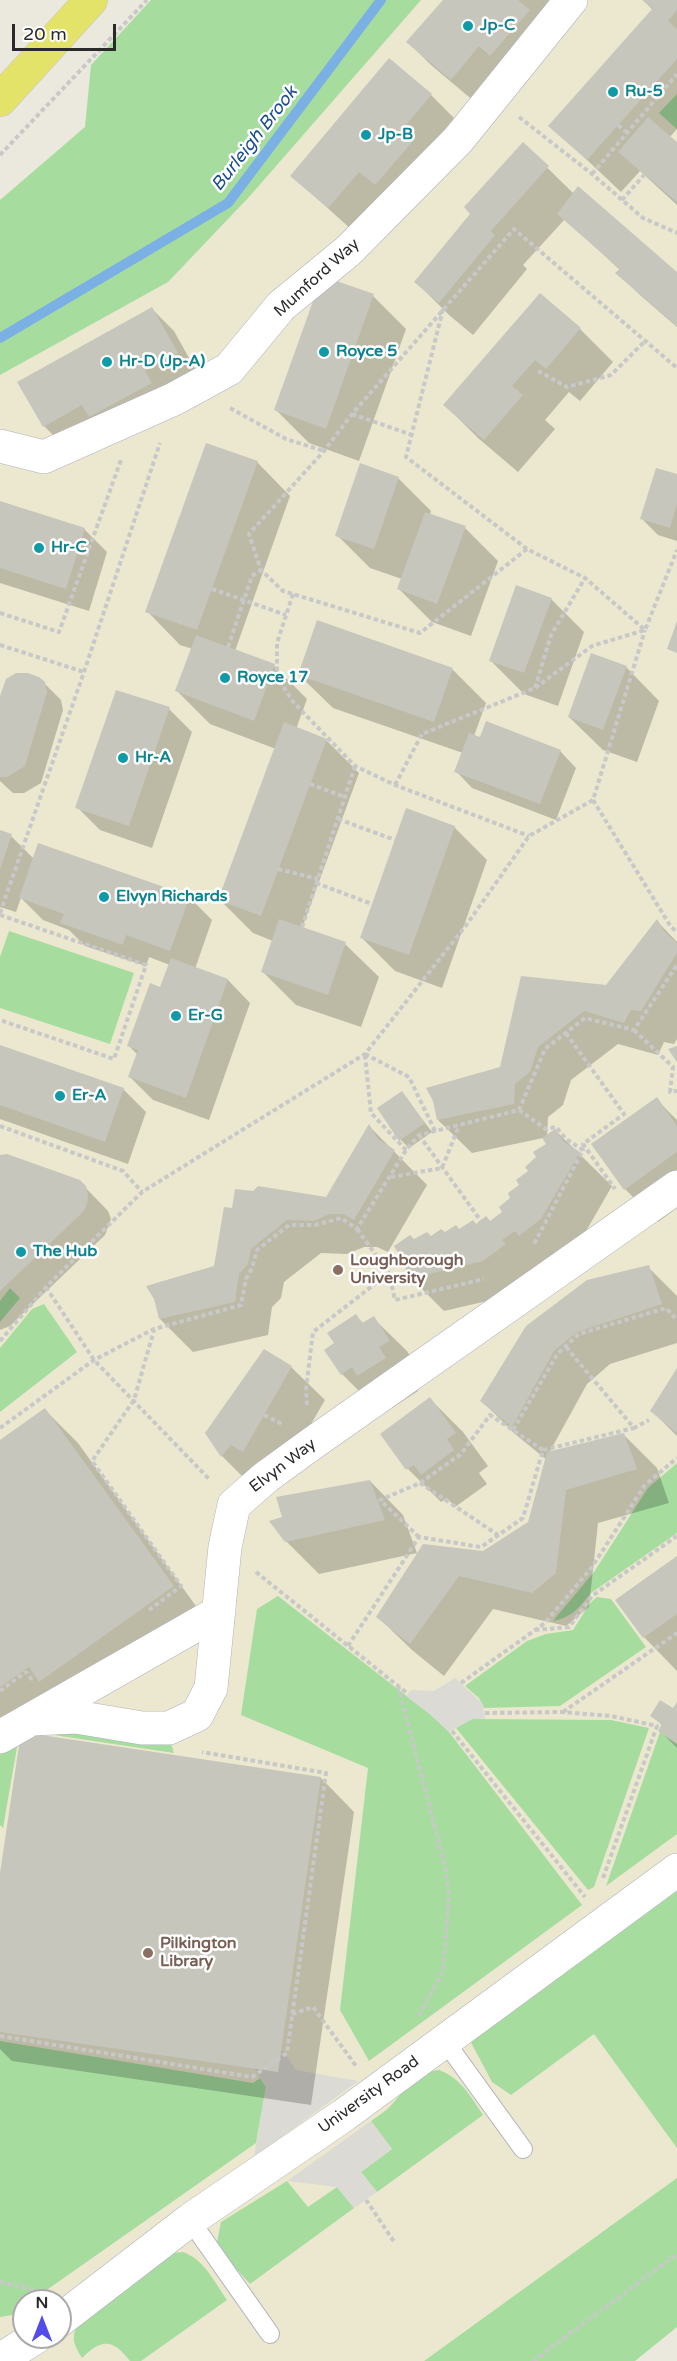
<!DOCTYPE html>
<html>
<head>
<meta charset="utf-8">
<style>
	body { margin:0 }
	#map { position:relative; width:677px; height:2361px; overflow:hidden; background:#ebe8de; font-family:"Varela Round",sans-serif }
	canvas { display:block }
	.north { position:absolute; left:12px; top:2289px; width:60px; height:60px; box-sizing:border-box; background:#fff; border:2px solid #aaa; border-radius:50%; rotate:0deg; font-size:16px; font-weight:700; line-height:24px; text-align:center; color:#2a2a2a }
	.north::after { content:''; display:block; margin:auto; width:21px; height:27px; background:#524cea; clip-path:polygon(50% 0,100% 100%,50% 72%,0 100%) }
	.scale { position:absolute; left:12px; top:24px; width:104px; height:27px; box-sizing:border-box; border:3px solid #2a2a2a; border-top:0; padding-left:8px; font-size:18px; line-height:21px; white-space:nowrap; color:#2a2a2a; -webkit-text-stroke:4px #fff; paint-order:stroke }
</style>
</head>
<body>
<div id="map">
<canvas width="677" height="2361"></canvas>
<div class="north">N</div>
<div class="scale">20 m</div>
</div>
<script>
const ctx = document.querySelector('canvas').getContext('2d');
ctx.lineJoin = 'round';
function fillPath(path, color) { ctx.fillStyle = color; ctx.fill(path, 'evenodd'); }
function stroke(path, color, width, dash) { ctx.strokeStyle = color; ctx.lineWidth = width; ctx.lineCap = dash ? 'butt' : 'round'; ctx.setLineDash(dash || []); ctx.stroke(path); }
function drawText(font, color, halo, rows, align = 'center') {
  ctx.font = font + ' "Varela Round",sans-serif'; ctx.lineWidth = 5; ctx.setLineDash([]); ctx.textBaseline = 'middle'; ctx.strokeStyle = halo; ctx.fillStyle = color; for (const [text, x, y, turn = 0] of rows) {
    ctx.save(); ctx.translate(x, y); ctx.rotate((+turn || 0) * Math.PI / 180); ctx.textAlign = isNaN(turn) ? turn : align; if (halo) ctx.strokeText(text, 0, 0); ctx.fillText(text, 0, 0); ctx.restore();
  }
}
fillPath(new Path2D(`
	M216,0h461v2327l-42,34h-635v-2122zM24,2301h36v36h-36z`), '#ebe8cf');
fillPath(new Path2D(`
	M151,0h270l-172,197 -81,85 -168,93v-175l85,-73 6,-62z
	M677,94v35l-18,-16z
	M9,931l125,42 -24,71 -110,-36v-51z
	M10,1288l10,10 -20,24v-21z
	M44,1304l33,48 -77,60v-64l32,-39z
	M677,1463v70l-86,60c-11,14 -20,25 -38,28l41,-49 54,-84z
	M278,1596l153,119 18,17 133,173 -213,156 -29,-51 28,-242 -127,-53 16,-106z
	M597,1597l14,2 35,48 -86,59 -76,2 -5,-10 -14,-12 62,-45 19,-7 27,-4 17,-27z
	M472,1719l139,1 38,8 -55,159 -6,3 -132,-162z
	M32,1721l135,10 7,22 -154,-23 -17,98 -3,-3v-86z
	M660,1732l17,12v90l-71,52z
	M677,1885v263l-83,-114 -83,61 -19,-13 -26,-49z
	M0,2041l253,42 7,-5 6,9 -10,56 -225,158h-7v5l-12,9 -12,2z
	M439,2070c22,8 32,27 44,45l-106,77 -16,-20 31,-23 -21,-28c8,-6 17,-11 23,-19 16,-18 18,-29 45,-32z
	M677,2178v149l-42,34h-211z
	M287,2181l21,26 29,-20 17,21 -104,76 -20,-22 -13,-20 4,-20z
	M183,2252c21,7 32,31 44,48l-86,61h-11c-17,-22 -28,-23 -48,-3 -8,-13 -11,-19 -5,-33l95,-72z`), '#a6dd9f');
fillPath(new Path2D(`
	M455,1678l28,26 2,15h-13l-23,13 -18,-17 -25,-19 5,-6 23,1z
	M282,2050l14,20 62,11 -104,76 12,-70 -12,-19 24,4z
	M371,2121l21,28 -31,23 16,20 -23,16 -17,-21 -50,-6z`), '#dcdad4');
fillPath(new Path2D(`
	M445,0h117l-87,102 -44,-37 -23,-23z
	M643,0h34v129l-8,9 8,6v61l-37,-34 -19,21 -70,-66 102,-116z
	M389,60l42,35 23,23 -29,35 -73,77 -60,-54z
	M523,144l51,50 103,80v53l-37,-32 -23,-22 3,-3 -55,-51 -42,46 4,4 -54,66 -24,-20 -33,-33 56,-68z
	M373,296l33,33 -47,132 -50,-18 -33,-33z
	M151,308l23,23 25,45 -132,73 -23,-23z
	M580,329l33,33 -33,39 -11,-9 -24,28 10,9 -37,43 -40,-34 -33,-33z
	M257,462l33,34 -55,155 39,15 33,33 -11,30 30,11 33,33 -57,155 43,16 34,33 -18,50 -65,-22 -34,-34 11,-30 -20,-8 -33,-33 56,-151 -66,-25 -33,-33 16,-42 -13,-4 -33,-34z
	M677,475v66l-19,-6 -16,-16z
	M398,478l33,33 -1,4 35,13 33,33 -27,75 -39,-14 -33,-33 3,-10 -32,-11 -33,-33z
	M0,502l84,27 23,23 -18,59 -89,-28z
	M551,599l33,33 -26,74 -34,-12 -33,-33z
	M318,622l135,48 33,33 -12,33 86,15 16,17 -20,52 -84,-32 -16,-17 7,-18 -130,-45 -34,-33z
	M626,667l33,34 -22,61 -34,-12 -34,-33z
	M44,683l17,17 2,10 -22,73 -17,10h-11l-13,-12v-81z
	M169,709l23,23 -40,116 -52,-18 -23,-23z
	M454,827l33,33 -45,128 -47,-17 -33,-33z
	M0,832l11,4 23,23 155,38 23,23 -17,49 33,11 22,23 -41,117 -56,-20 -23,-23 8,-22 -9,-9 32,-58 9,-23 -21,-8 -3,9 -61,-20 -16,-16 -26,-10 -22,-22 -5,14 -16,-5z
	M657,921l20,21v97l-3,5 -10,-2 -6,13 -40,-11 -47,36 -8,25 -15,12 -1,20 8,-7 57,56 -38,66 -57,42 -73,17 -33,-33 3,-37 76,-19 14,-10 44,-67 -5,-7 -71,15 -34,-33 169,-133z
	M0,1046l123,43 23,23 -18,52 -128,-45z
	M402,1093l30,39 -23,16 -8,-8z
	M656,1099l21,21v88l-19,14 -33,-33z
	M370,1127l57,58 -39,67 -11,-5h-13l-17,7 -26,-1 -37,29 -3,16 -9,9 -4,28 -75,17 -33,-33 56,-51 9,-59 102,-11z
	M0,1157l79,24 29,30 3,8 -6,16 -95,91 -10,4z
	M648,1267l29,29v47l-67,21 -23,20 -38,69 75,-18 33,33 12,35 -71,20 -9,84 -23,19 -73,-17 -49,67 -32,-26 -34,-33 151,-94 18,-63 -32,-26 -33,-33z
	M356,1316l8,8 9,-6 34,33 15,24 -11,6 7,10 -26,17 -7,-7 -10,6 -33,-33 -6,-30z
	M291,1367l34,33 -49,84 -21,5 -33,-33 -15,-23z
	M677,1371v65l-25,-25z
	M430,1399l33,33 25,34 -9,7 8,11 -32,23 -8,-9 -6,4 -33,-33 -26,-35z
	M45,1410l33,33 128,177 -206,124v-302z
	M370,1481l33,34 14,38 -98,21 -33,-33z
	M677,1558v113l-33,-34z
	M677,1705v43l-17,-17 3,-5 -11,-10 22,-6z
	M321,1778l33,34 -43,293 -299,-44 -12,-12v-165z`), '#0003');
stroke(new Path2D(`
	M0,338l228,-135 153,-203`), '#7ab0e4', 10);
fillPath(new Path2D(`
	M443,0h75l12,10 -40,46 -11,-10 -28,34 -45,-38z
	M642,0h35v10l-9,11 9,8v30l-90,101 -39,-34 105,-118z
	M389,58l43,36 -30,36 12,10 -39,45 -16,-13 -31,36 -38,-32z
	M648,117l29,25v60l-59,-50z
	M523,142l26,24 -58,65 4,4 -56,68 -25,-21 56,-68 -6,-7z
	M578,186l99,86v54l-62,-53 5,-4 -63,-55z
	M322,276l52,18 -48,135 -52,-19z
	M540,293l41,35 -35,41 -11,-9 -23,26 11,9 -39,45 -41,-35z
	M152,307l26,46 -33,18 7,12 -63,34 -7,-12 -39,22 -26,-45z
	M206,443l52,18 -61,169 -52,-18z
	M360,463l39,14 -25,72 -39,-13z
	M656,468l21,6v30l-7,24 -30,-9z
	M0,501l85,27 -19,61 -66,-21z
	M425,512l41,14 -29,78 -40,-15z
	M516,585l36,13 -28,75 -35,-12z
	M317,620l136,48 -19,54 -136,-47z
	M677,621v32l-10,-4z
	M196,635l79,29 -21,57 -79,-30z
	M591,653l36,13 -24,64 -35,-13z
	M16,673h12l11,4 6,5 2,10 -22,74 -18,11h-7v-81l6,-17z
	M116,690l54,17 -41,119 -54,-18z
	M486,721l75,29 -21,54 -86,-32 15,-39 11,4z
	M284,722l43,17 -66,177 -43,-16z
	M406,808l49,18 -46,129 -49,-17z
	M0,830l12,4 -12,35z
	M38,843l152,53 -20,55 -44,-16 -3,10 -63,-22 4,-9 -45,-16z
	M279,919l67,23 -18,53 -67,-23z
	M657,919l8,13 12,11v10l-36,58 -10,-1 -7,13 -40,-12 -46,36 -8,25 -15,12 -1,20 -77,16 -4,-19 -7,-13 74,-21 21,-91 85,9z
	M171,958l57,21 -42,119 -58,-21 10,-27 -11,-4 23,-63 10,4z
	M0,1045l124,43 -19,54 -105,-37z
	M677,1046v16l-9,-13z
	M402,1091l23,32 -26,18 -22,-33z
	M657,1097l20,29v26l-53,38 -33,-46z
	M369,1124l9,15 17,11 -41,70 -11,-6h-13l-17,7 -26,-1 -36,29 -3,15 -9,10 -4,28 -76,17 -5,-20 -8,-13 68,-20 10,-59 8,1 3,-19 18,2 5,-5 68,11z
	M555,1129l8,12 17,11 -39,67 -22,17 -4,-5 -13,9 4,4 -23,17 -74,18 -6,-18 -9,-15 16,-11 4,4 13,-7 4,4 10,-7 4,3 11,-7 3,4 14,-9 3,4 10,-8 4,5 12,-9 -3,-5 11,-9 -2,-5 11,-8 -3,-5 12,-9 -3,-4 11,-10 -3,-5 13,-8 -4,-6z
	M7,1154l73,26 6,6 2,9 -1,9 -4,8 -83,79v-136z
	M649,1265l13,39 -85,28 -23,19 -42,76 -32,-26 46,-75 61,-46z
	M356,1314l6,9 12,-7 16,25 -11,6 7,11 -29,18 -5,-9 -11,8 -17,-25 10,-7 -7,-10z
	M264,1349l28,17 -49,86 -12,-7 -10,12 -16,-24z
	M677,1368v65l-27,-22z
	M430,1397l26,36 -9,6 7,11 -33,25 -7,-10 -8,5 -26,-36z
	M45,1408l129,178 -135,96 -10,-15 -29,20v-247z
	M624,1433l13,36 -71,21 -10,83 -24,20 -73,-17 -49,68 -34,-27 47,-73 60,7 45,-29 19,-70z
	M370,1480l15,40 -100,22 -16,-21 13,-4 -6,-20z
	M677,1556v58l-34,24 -28,-38z
	M660,1700l13,8 4,-6v42l-19,-13 4,-7 -12,-8z
	M21,1732l300,45 -43,295 -278,-40v-159z`), '#c7c6bc');
const service = new Path2D(`
	M444,2040l79,109
	M190,2220l80,114`);
const minor = new Path2D(`
	M0,446l44,11 130,-58 55,-30 52,-63 67,-55 110,-111 113,-140
	M32,1719l44,-2 66,11h27l28,-13 14,-27 14,-141 9,-42 32,-28 44,-32 367,-258
	M0,1737l219,-125
	M60,2320l130,-100 154,-105 333,-245
	M0,2360l36,-23`);
const primary = new Path2D(`
	M0,100l91,-100`);
stroke(service, '#b2b1bd', 20);
stroke(minor, '#b2b1bd', 34);
stroke(primary, '#c8c8c8', 34);
stroke(new Path2D(`
	M519,117l73,57 51,44 34,15
	M618,125l8,7
	M0,155l147,-155
	M592,174l85,-100
	M622,200l22,-25
	M443,309l-37,148 121,92 58,29
	M538,371l29,16 44,-12 34,-34
	M230,408l56,31 38,12
	M352,414l60,21
	M527,549l-107,84 -137,-42 -22,-21 -12,-36 75,-83 28,-37 162,-185 163,139
	M212,589l74,26
	M293,594l-16,49v34l17,26 61,63 40,19 134,51
	M0,613l59,19 62,-172
	M0,645l84,27
	M228,647l24,-71 9,-6
	M535,688l16,-53 34,-57 60,52 32,-80
	M310,784l35,13
	M395,785l27,-51 113,-46 57,-42 53,-16
	M593,800l78,127 6,5
	M338,819l57,21
	M278,869l40,10
	M316,883l56,21
	M0,913l84,-241 76,-229
	M0,915l146,50 -32,94 -114,-39
	M302,927l53,-161
	M634,1030l39,37 -3,25 7,-1
	M566,1033l58,81 -41,30 32,45
	M365,1054l44,23 26,54
	M365,1055l6,58 35,37
	M519,1110l27,19 10,-2 10,12 17,11 -49,94
	M0,1126l123,45 19,21
	M419,1135l62,86
	M391,1177l51,-9 17,-42
	M357,1229l32,44 6,27 89,-21
	M46,1287l48,73 116,120
	M0,1341l46,-54 96,-95 223,-138 102,-130 62,-88 64,-36 52,-170
	M566,1347l68,81 15,-8
	M307,1405l-1,-16 7,-57 76,-59
	M264,1415l18,9
	M0,1428l94,-68 60,-31 87,-24 5,-26 6,-11 5,-18 32,-25h26l26,-7 16,11 49,-79 13,-15 100,-25 26,-61 40,-31 49,12 43,-65
	M513,1430l45,-77 21,-19 87,-26 11,12
	M420,1483l78,52
	M419,1537l-39,-37 40,-17 41,-29 29,-39 53,35
	M256,1572l152,122
	M149,1610l32,-24 -89,-125 42,-61 20,-70
	M535,1630l34,-3 23,-31 85,-60
	M348,1646l71,-109 62,10 42,-29 20,-68 91,-22
	M461,1683l84,-60 47,-56 53,-82 32,-27
	M398,1686l47,180 4,29 -6,76 -24,44
	M0,1691l26,-19 6,8
	M563,1712l114,-79
	M485,1713l77,-1 49,4 46,10 -55,155
	M452,1731l133,166
	M292,2014l21,-7 43,59
	M0,2036l252,41 35,-24 39,-280 -124,-21
	M366,2200l29,43
	M0,2282l40,9
	M533,2361l144,-107`), '#c8c8c8', 4, [4.5, 3]);
stroke(service, '#fff', 18);
stroke(minor, '#fff', 33);
stroke(primary, '#e4e369', 33);
for (const [x, y, r, color] of [
	[468,26,6,"#0f9aa8"],
	[613,92,6,"#0f9aa8"],
	[366,135,6,"#0f9aa8"],
	[324,352,6,"#0f9aa8"],
	[107,362,6,"#0f9aa8"],
	[39,548,6,"#0f9aa8"],
	[225,678,6,"#0f9aa8"],
	[123,758,6,"#0f9aa8"],
	[104,897,6,"#0f9aa8"],
	[176,1016,6,"#0f9aa8"],
	[60,1096,6,"#0f9aa8"],
	[21,1252,6,"#0f9aa8"],
	[338,1270,6,"#8d6e63"],
	[148,1953,6,"#8d6e63"]
]) { const dot = new Path2D(); dot.arc(x, y, r, 0, 2 * Math.PI); ctx.fillStyle = color; ctx.fill(dot); stroke(dot, '#fff', 2); }
drawText('bold 16px', '#0d838f', '#fff', [
	["Jp-C",480,26],
	["Ru-5",625,92],
	["Jp-B",378,135],
	["Royce 5",336,352],
	["Hr-D (Jp-A)",119,362],
	["Hr-C",51,548],
	["Royce 17",237,678],
	["Hr-A",135,758],
	["Elvyn Richards",116,897],
	["Er-G",188,1016],
	["Er-A",72,1096],
	["The Hub",33,1252]
], 'left');
drawText('16px', '#2a2a2a', '#fff', [
	["Mumford Way",317,278,-42],
	["Elvyn Way",283,1466,-37],
	["University Road",369,2095,-36]
]);
drawText('bold 16px', '#785e54', '#fff', [
	["Loughborough",350,1261],
	["University",350,1279],
	["Pilkington",160,1944],
	["Library",160,1962]
], 'left');
drawText('italic 18px', '#194c90', '#fff', [
	["Burleigh Brook",255,139,-52]
]);
</script>
</body>
</html>
